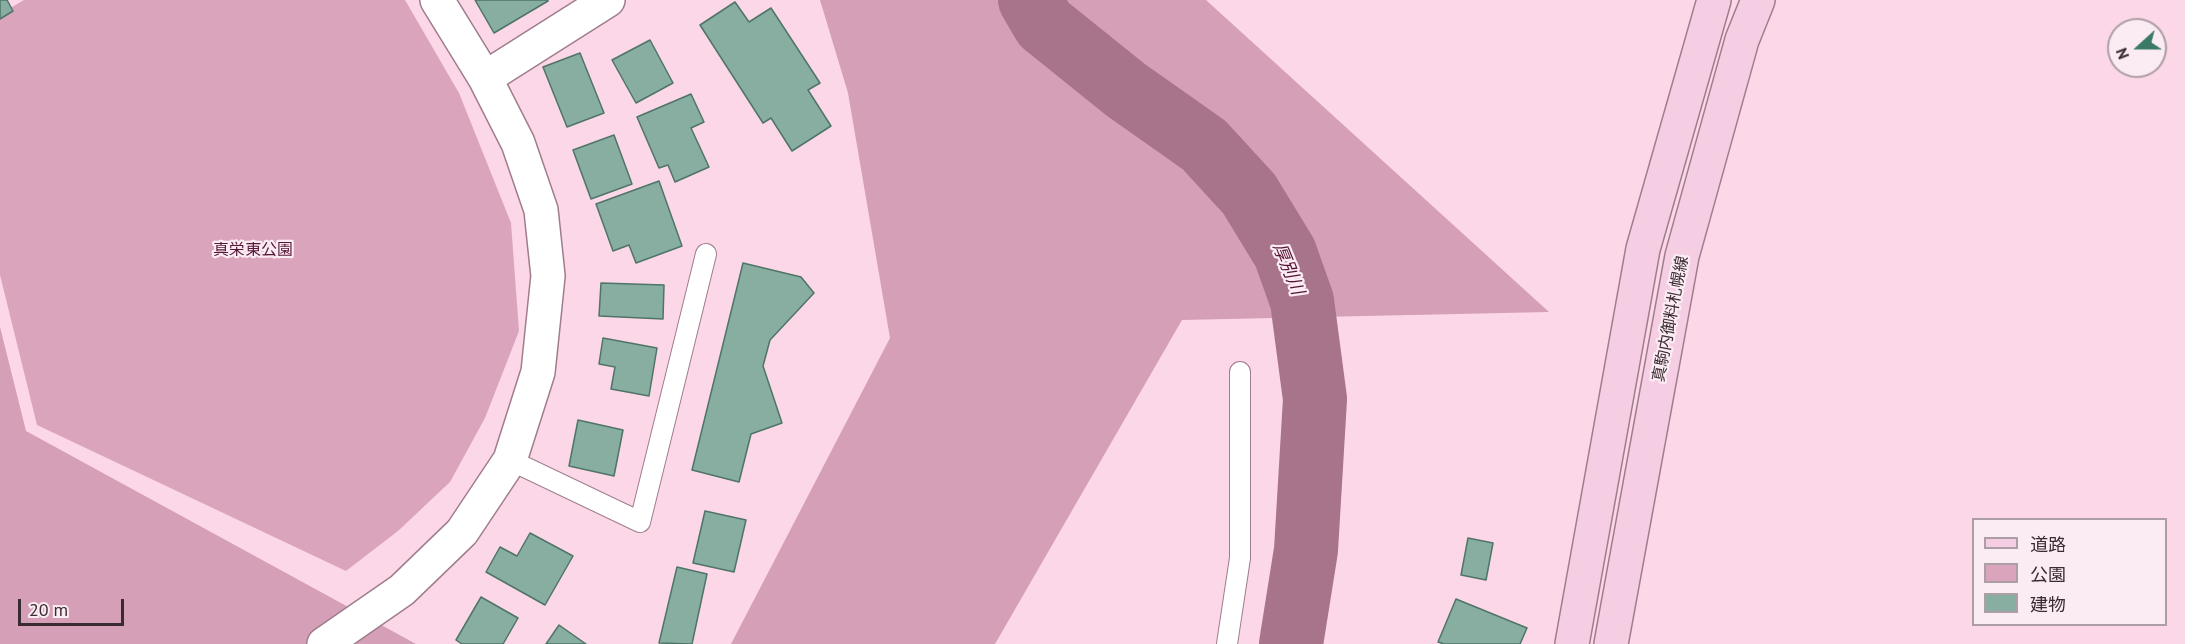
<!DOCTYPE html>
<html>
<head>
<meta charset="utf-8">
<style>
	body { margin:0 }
	#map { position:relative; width:2185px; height:644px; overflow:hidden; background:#fcd7e7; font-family:"PT Sans","Noto Sans JP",sans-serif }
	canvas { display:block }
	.legend { position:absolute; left:1972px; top:518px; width:195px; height:108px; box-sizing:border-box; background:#fbebf2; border:2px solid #ad9ea5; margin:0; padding:8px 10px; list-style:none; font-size:18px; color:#392b31 }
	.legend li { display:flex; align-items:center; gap:12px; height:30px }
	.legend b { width:30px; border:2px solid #ad9ea5 }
	.north { position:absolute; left:2107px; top:18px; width:60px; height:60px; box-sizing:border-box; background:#fbebf2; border:2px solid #ad9ea5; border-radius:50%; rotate:249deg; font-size:16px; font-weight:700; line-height:24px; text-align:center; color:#392b31 }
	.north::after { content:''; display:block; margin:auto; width:21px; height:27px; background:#3a7968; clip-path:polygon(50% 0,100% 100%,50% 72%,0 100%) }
	.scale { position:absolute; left:18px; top:599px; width:106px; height:27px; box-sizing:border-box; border:3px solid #392b31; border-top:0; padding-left:8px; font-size:18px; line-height:21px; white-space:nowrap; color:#392b31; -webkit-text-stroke:4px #fbebf2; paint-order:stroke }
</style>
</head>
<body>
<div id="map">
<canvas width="2185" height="644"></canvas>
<ul class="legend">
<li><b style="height:8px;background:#f6cee3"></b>道路</li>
<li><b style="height:16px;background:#dba4bd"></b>公園</li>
<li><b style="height:16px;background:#87aea1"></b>建物</li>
</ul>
<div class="north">N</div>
<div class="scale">20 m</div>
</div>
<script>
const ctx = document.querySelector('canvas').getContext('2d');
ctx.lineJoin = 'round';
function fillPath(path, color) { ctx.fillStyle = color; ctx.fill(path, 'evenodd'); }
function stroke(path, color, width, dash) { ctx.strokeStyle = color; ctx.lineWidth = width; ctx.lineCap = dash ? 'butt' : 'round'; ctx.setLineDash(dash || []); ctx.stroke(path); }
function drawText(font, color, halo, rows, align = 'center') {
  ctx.font = font + ' "PT Sans","Noto Sans JP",sans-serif'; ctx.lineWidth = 4.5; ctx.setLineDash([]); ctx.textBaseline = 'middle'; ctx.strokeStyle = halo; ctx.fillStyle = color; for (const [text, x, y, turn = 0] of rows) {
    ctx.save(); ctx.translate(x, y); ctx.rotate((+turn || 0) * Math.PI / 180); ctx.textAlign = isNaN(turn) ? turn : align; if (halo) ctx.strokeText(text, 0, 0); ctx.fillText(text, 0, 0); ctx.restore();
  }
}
fillPath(new Path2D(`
	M24,0h381l54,93 52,130 8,108 -34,87 -35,64 -52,49 -52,40 -309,-146 -37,-150v-261z`), '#dba4bd');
fillPath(new Path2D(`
	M820,0h386l343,312 -367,8 -187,324h-264l159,-306 -42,-245z
	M0,327l26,104 390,213h-416z`), '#d59fb7');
stroke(new Path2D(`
	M1030,0l14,24 82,66 78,55 45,49 36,59 17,48 13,98 -9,151 -15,94`), '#a7748b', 64);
const building = new Path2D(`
	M0,0h7l6,11 -13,8z
	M475,0h73v1l-54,32z
	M735,2l14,20 22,-14 49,75 -12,7 23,36 -39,25 -21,-33 -8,5 -63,-98z
	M650,40l23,43 -37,20 -24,-43z
	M580,53l24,60 -37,14 -24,-60z
	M691,94l13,28 -13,6 18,39 -34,15 -7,-17 -9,3 -22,-51z
	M614,135l18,49 -41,15 -18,-49z
	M659,181l23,65 -46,17 -7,-18 -16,6 -17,-47z
	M743,263l58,14 13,16 -44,47 -7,26 19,57 -31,11 -12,48 -47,-12z
	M601,283l63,2 -1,34 -64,-3z
	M603,338l54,10 -8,48 -38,-7 4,-22 -16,-3z
	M578,420l45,10 -9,46 -45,-10z
	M705,511l41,9 -12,52 -41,-9z
	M530,533l43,23 -28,49 -59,-33 14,-25 17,9z
	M1468,538l25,5 -7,37 -25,-5z
	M677,567l30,7 -15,70 -33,-1z
	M481,597l37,21 -15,26h-41l-6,-4z
	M1456,599l71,29 -7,16h-76l-6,-2z
	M559,625l27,19h-40z`);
fillPath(building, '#87aea1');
stroke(building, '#4f7468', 1.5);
const service = new Path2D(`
	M510,460l130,62 66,-268
	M1227,644l13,-86v-186`);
const minor = new Path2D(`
	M485,78l123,-78
	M324,644l78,-54 60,-58 48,-72 28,-88 10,-96 -7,-66 -23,-67 -33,-65 -48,-78`);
const secondary = new Path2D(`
	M1572,644l71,-395 71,-249
	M1611,644l71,-388 60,-216 16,-40`);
stroke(service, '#9f7d8c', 22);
stroke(minor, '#9f7d8c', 36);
stroke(secondary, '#9f7d8c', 36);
stroke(service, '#fff', 20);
stroke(minor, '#fff', 33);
stroke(secondary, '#f6cee3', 33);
drawText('16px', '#561739', '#fbebf2', [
	["真栄東公園",253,250]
]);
drawText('16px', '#392b31', '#fbebf2', [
	["真駒内御料札幌線",1671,319,-79]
]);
drawText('italic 18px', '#551538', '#fbebf2', [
	["厚別川",1288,269,68]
]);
</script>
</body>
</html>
